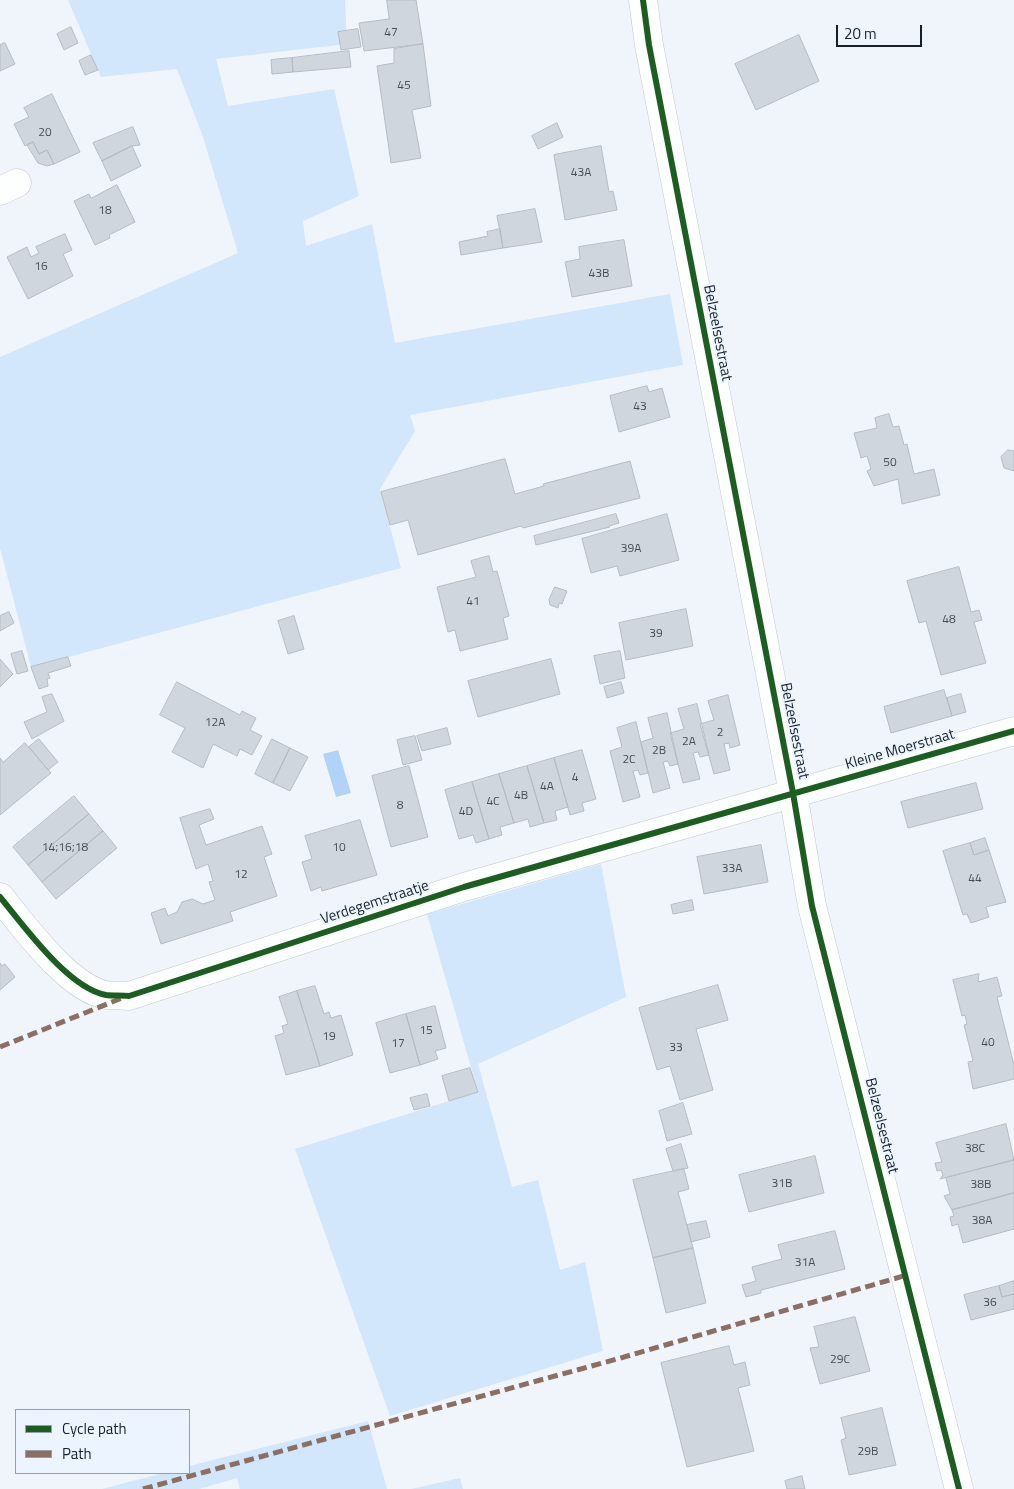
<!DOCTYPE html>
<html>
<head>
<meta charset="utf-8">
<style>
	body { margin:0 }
	#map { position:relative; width:1014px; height:1489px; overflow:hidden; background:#f0f5fb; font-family:"Titillium Web",sans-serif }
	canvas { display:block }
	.legend { position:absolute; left:15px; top:1409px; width:175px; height:65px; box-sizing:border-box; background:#ecf5ff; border:1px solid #979fa9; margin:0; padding:6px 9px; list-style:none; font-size:15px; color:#171f27 }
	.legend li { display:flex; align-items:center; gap:10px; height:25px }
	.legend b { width:25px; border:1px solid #979fa9 }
	.scale { position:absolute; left:836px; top:25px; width:86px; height:22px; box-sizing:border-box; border:2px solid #171f27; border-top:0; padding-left:6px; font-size:15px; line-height:18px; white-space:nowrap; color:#171f27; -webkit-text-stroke:4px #ecf5ff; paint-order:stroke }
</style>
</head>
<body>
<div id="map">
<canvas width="1014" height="1489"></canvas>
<ul class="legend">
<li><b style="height:6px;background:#1b5e20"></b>Cycle path</li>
<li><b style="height:6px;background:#8d6e63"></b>Path</li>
</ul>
<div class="scale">20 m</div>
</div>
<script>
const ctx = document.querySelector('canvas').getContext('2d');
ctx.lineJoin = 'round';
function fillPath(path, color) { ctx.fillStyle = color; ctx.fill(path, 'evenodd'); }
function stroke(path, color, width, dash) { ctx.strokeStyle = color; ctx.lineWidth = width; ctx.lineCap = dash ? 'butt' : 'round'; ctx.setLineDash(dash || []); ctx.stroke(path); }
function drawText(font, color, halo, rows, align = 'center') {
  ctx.font = font + ' "Titillium Web",sans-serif'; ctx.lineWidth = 4; ctx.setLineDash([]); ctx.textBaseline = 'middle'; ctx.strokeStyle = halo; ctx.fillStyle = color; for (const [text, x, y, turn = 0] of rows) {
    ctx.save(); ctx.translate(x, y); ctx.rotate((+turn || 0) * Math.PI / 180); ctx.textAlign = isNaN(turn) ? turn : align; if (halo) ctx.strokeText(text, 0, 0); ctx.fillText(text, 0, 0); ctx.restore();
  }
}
fillPath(new Path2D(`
	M68,0h277l2,44 -131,15 12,47 106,-17 25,107 -56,25 3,25 66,-22 23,119 275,-49 13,71 -273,50 5,16 -35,58 21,79 -370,99 -31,-119v-191l238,-104 -35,-116 -26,-68 -76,8z
	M601,864l25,133 -148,67 34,123 26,-7 22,90 25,-8 18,89 -213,65 -95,-267 183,-57 -51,-178z
	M368,1421l19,68h-147l-3,-11 -38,11h-97l61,-16h26v-7z
	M460,1478l3,11h-52z`), '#d2e6fc');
fillPath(new Path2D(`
	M338,750l13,43 -15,4 -13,-43z`), '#b1d3f7');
const building = new Path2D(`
	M387,0h29l7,44 -59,7 -5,-28 30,-4z
	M71,27l7,16 -14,7 -7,-16z
	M358,29l3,18 -20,3 -3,-18z
	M799,35l20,46 -63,29 -21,-46z
	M5,43l10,21 -15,7v-26z
	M423,44l8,62 -19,4 9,48 -30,5 -14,-97 17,-3v-14z
	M349,51l2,16 -58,5 -1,-14z
	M91,55l7,15 -13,5 -6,-14z
	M292,58l1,14 -21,2 -1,-14z
	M52,94l28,58 -26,12 -7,-14 -8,4 -6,-12 -8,4 -11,-22 15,-7 -5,-9z
	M557,123l6,14 -25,12 -6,-13z
	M133,127l7,18 -8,1 -30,15 -9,-18z
	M33,142l6,12 8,-4 7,14 -7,2 -9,-3 -11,-18z
	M132,146l9,20 -30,15 -9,-20z
	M601,146l8,46 4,-1 4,19 -52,10 -11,-65z
	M117,185l18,37 -26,13 1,3 -15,7 -21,-44 15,-7 2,4z
	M535,209l7,33 -39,6 -6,-32z
	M500,229l3,19 -42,7 -2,-13 29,-6 -1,-4z
	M65,234l7,16 -9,4 10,22 -45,23 -21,-42 20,-10 4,10 8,-4 -3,-6z
	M624,240l8,46 -60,11 -7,-35 15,-3 -1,-12z
	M647,386l2,6 13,-4 8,29 -51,15 -9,-36z
	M889,414l4,13 6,-1 5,19 3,-1 7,30 20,-5 6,26 -38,9 -4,-25 -24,7 -7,-15 4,-2 -4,-13 -6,2 -7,-25 23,-5 -2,-10z
	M1008,450l6,1v20l-10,-3 -3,-11z
	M505,459l10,35 29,-8 -1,-2 87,-23 10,37 -117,30 -2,-2 -103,29 -10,-35 -18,5 -9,-33z
	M616,514l3,9 -10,3 1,1 -74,18 -2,-9z
	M667,514l12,46 -59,16 -3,-10 -26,7 -9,-34z
	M489,556l4,16 4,-1 12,45 -6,2 5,21 -48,12 -5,-21 -7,2 -11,-45 39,-10 -5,-16z
	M959,567l12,45 8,-2 3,10 -8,2 12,41 -45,12 -15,-54 -7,2 -12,-42z
	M555,587l12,4 -5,13 -3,-1 -1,5 -8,-3 -1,-5z
	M686,609l7,37 -67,14 -7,-37z
	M9,612l5,11 -14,8v-15z
	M294,616l10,33 -16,5 -10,-33z
	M22,651l6,20 -11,3 -6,-20z
	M620,651l5,27 -25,6 -6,-28z
	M68,657l3,9 -23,7 2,5 -3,1 1,7 -9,3 -8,-22z
	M0,659l13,15 -13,13z
	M551,659l9,35 -82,23 -10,-36z
	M177,682l63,33 2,-4 14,7 -6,12 12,6 -10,19 -12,-6 -3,7 -24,-12 -10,24 -31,-16 13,-24 -25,-13z
	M621,682l3,11 -17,5 -3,-11z
	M944,690l8,26 -61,17 -7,-26z
	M52,694l12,27 -32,18 -8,-17 23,-10 -5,-15z
	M961,694l5,18 -14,4 -5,-18z
	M728,695l12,50 -10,3 -1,-5 -5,1 6,26 -16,4 -14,-50 14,-4 -6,-19z
	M697,704l12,51 -9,2 -2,-5 -5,1 7,26 -17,4 -13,-50 14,-4 -6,-20z
	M667,713l11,51 -8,2 -2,-5 -5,1 7,26 -17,5 -12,-51 12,-4 -5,-20z
	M636,722l12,51 -8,2 -2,-5 -5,1 7,26 -17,5 -13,-51 12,-4 -5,-19z
	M447,728l4,16 -29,7 -5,-15z
	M415,736l7,24 -19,5 -6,-25z
	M39,739l19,23 -10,8 -19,-23z
	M272,739l18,9 -17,35 -18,-9z
	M25,743l26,30 -51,42v-57l3,4z
	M290,748l18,9 -18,34 -17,-8z
	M582,750l14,49 -14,4 2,8 -14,4 -16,-57z
	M554,758l14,49 -13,4 2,9 -13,3 -17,-57z
	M409,766l19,71 -37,10 -19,-71z
	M527,766l17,57 -14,4 -2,-8 -14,4 -15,-49z
	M499,774l15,49 -14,4 2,8 -13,4 -17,-57z
	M472,782l17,57 -13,4 -3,-8 -14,4 -14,-49z
	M976,783l7,26 -75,19 -7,-26z
	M74,796l15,18 -61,51 -15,-18z
	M210,809l4,10 -15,6 7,20 56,-19 10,28 -8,3 13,39 -47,16 3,9 -72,23 -10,-31 14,-5 3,8 9,-4 5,-10 10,-3 11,5 12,-4 -6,-18 4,-1 -5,-17 -12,5 -16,-51z
	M89,814l14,17 -61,51 -14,-17z
	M360,820l17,55 -55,16 -1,-4 -10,4 -9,-29 10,-3 -7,-23z
	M103,831l14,17 -61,51 -14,-17z
	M985,838l4,12 -15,5 -4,-12z
	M970,843l4,12 15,-5 17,52 -20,5 3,10 -18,6 -4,-9 -4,1 -20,-64z
	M761,845l7,37 -64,12 -7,-37z
	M692,900l2,10 -21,4 -2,-9z
	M0,963l2,3 3,-2 10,13 -15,13z
	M979,974l-1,8 19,-5 5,19 -5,1 17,68v14l-41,10 -5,-27 5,-1 -9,-36 3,-1 -2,-9 -3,1 -9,-36z
	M718,985l10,35 -32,9 17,61 -33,10 -10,-34 -13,4 -18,-62z
	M315,986l9,28 5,-2 2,6 10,-3 12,40 -33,11 -23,-75z
	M297,991l23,75 -34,9 -11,-39 9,-3 -2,-7 6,-2 -9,-27z
	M435,1006l11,42 -11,3 3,8 -18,6 -14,-51z
	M406,1014l14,51 -30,8 -14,-50z
	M470,1068l8,24 -29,9 -7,-25z
	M427,1094l3,12 -16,4 -4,-12z
	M683,1103l9,31 -25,7 -8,-30z
	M1006,1124l8,36 -74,19 3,-4 -2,-5 -4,1 -2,-8 7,-1 -6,-19z
	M681,1144l7,24 -15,3 -7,-22z
	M815,1156l9,37 -75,19 -10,-37z
	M1014,1160v33l-62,17 -8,-14 6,-2 -4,-16z
	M684,1169l5,20 -11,3 15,56 -40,10 -20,-78z
	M1014,1193v36l-51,14 -5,-19 -6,2 -2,-9 4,-1 -2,-6z
	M706,1221l4,16 -19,5 -4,-17z
	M835,1231l10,38 -84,21v3l-15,4 -4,-12 14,-4 -4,-14 30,-8 -4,-14z
	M693,1248l13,55 -40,10 -13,-55z
	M1014,1281v13l-12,3 -3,-11z
	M999,1286l3,11 12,-3v15l-43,11 -7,-25z
	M855,1317l15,54 -50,13 -10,-36 9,-1 -5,-20z
	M729,1346l5,19 11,-3 5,23 -12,3 16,63 -67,16 -26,-104z
	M882,1408l14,57 -47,10 -8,-35 5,-2 -5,-20z
	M802,1476l3,13h-18l-2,-8z`);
fillPath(building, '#d0d6dd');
stroke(building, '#b6bcc2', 1);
const street = new Path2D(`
	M643,0l6,45 144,748 19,113 147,583
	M0,191l17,-8
	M0,897c24,29 68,91 106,98 7,1 15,0 23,1l335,-109 550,-156`);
stroke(street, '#c2c8cf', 29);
stroke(street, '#fdfefe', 28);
stroke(new Path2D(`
	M0,1047l122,-49
	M143,1489l474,-130 290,-84`), '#8d6e63', 5, [10, 5]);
stroke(new Path2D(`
	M643,0l6,45 144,748 19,113 147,583
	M0,897c24,29 68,91 106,98 7,1 15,0 23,1l335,-109 550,-156`), '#1b5e20', 6);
drawText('12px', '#454d54', null, [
	["47",391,33],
	["45",404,86],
	["20",45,133],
	["43A",581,173],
	["18",105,211],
	["16",41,267],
	["43B",599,274],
	["43",640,407],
	["50",890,463],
	["39A",631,549],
	["41",473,602],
	["48",949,620],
	["39",656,634],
	["12A",215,723],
	["2",720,733],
	["2A",689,742],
	["2B",659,751],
	["2C",629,760],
	["4",575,778],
	["4A",547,787],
	["4B",521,796],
	["4C",493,802],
	["8",400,806],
	["4D",466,812],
	["14;16;18",65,848],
	["10",339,848],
	["33A",732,869],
	["12",241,875],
	["44",975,879],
	["15",426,1031],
	["19",329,1037],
	["40",988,1043],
	["17",398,1044],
	["33",676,1048],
	["38C",975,1149],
	["31B",782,1184],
	["38B",981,1185],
	["38A",982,1221],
	["31A",805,1263],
	["36",990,1303],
	["29C",840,1360],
	["29B",868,1452]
]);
drawText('15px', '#171f27', '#ecf5ff', [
	["Belzeelsestraat",717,333,79],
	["Belzeelsestraat",794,731,79],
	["Kleine Moerstraat",900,750,-16],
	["Verdegemstraatje",375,903,-18],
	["Belzeelsestraat",881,1126,76]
]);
</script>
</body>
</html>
